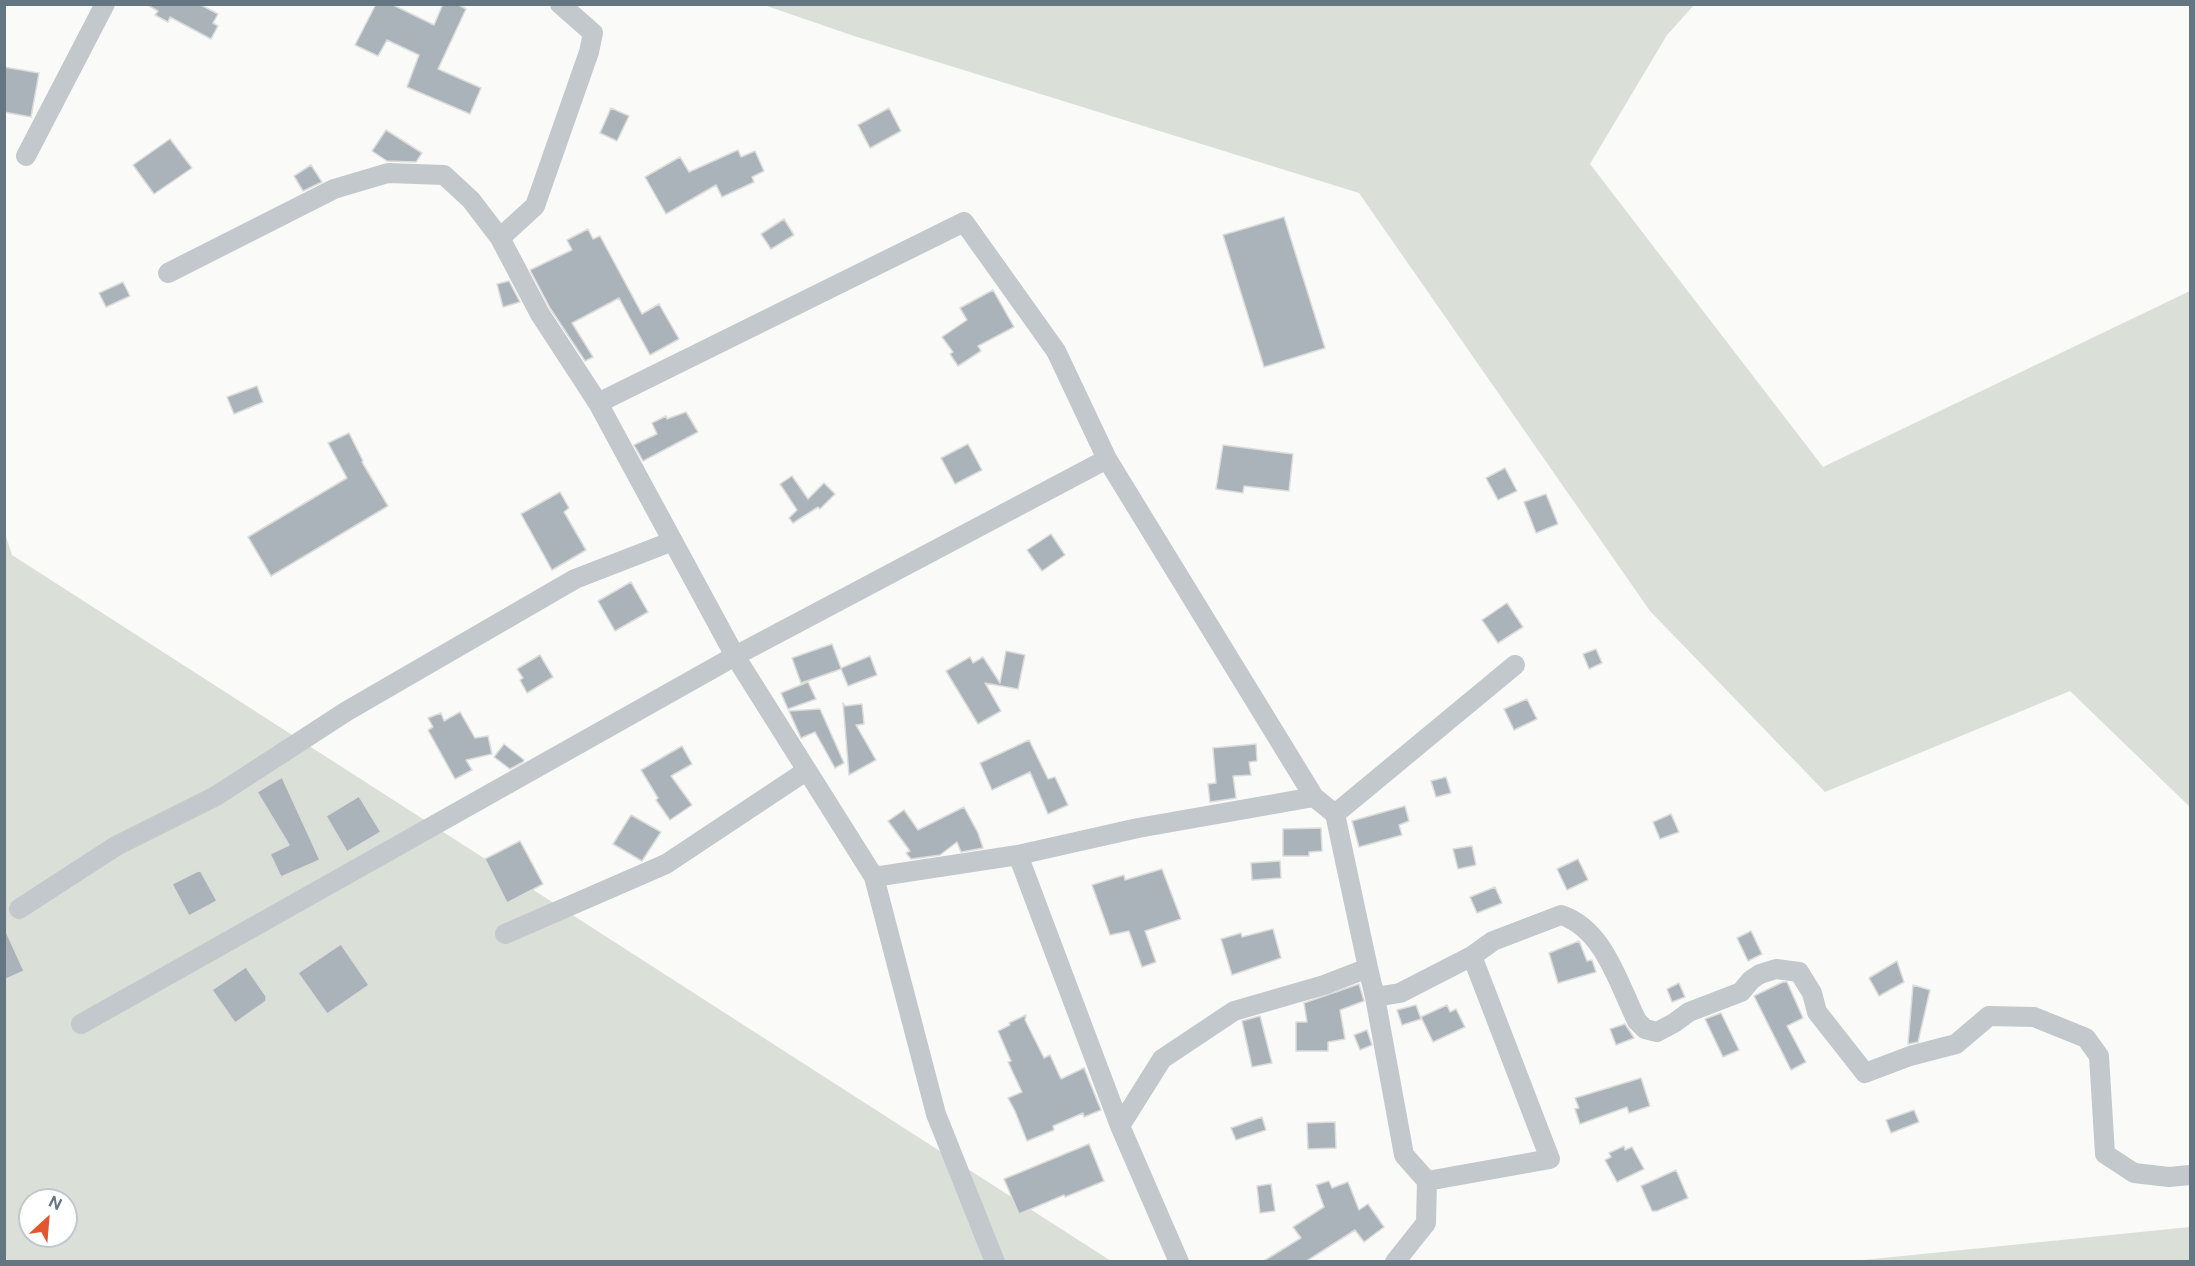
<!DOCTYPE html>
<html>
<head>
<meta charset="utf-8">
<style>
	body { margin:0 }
	#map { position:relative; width:2195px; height:1266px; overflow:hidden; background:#fafaf8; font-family:"Public Sans",sans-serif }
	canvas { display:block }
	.frame { position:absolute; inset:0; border:6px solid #657683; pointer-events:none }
	.north { position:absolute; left:18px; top:1188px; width:60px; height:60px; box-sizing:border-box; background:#fff; border:2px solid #c1c8cd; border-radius:50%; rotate:26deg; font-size:16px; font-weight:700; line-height:24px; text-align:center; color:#657683 }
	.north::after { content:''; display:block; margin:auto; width:21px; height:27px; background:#e4572e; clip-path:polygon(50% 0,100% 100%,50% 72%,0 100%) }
</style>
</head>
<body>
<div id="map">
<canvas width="2195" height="1266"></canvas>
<div class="frame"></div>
<div class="north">N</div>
</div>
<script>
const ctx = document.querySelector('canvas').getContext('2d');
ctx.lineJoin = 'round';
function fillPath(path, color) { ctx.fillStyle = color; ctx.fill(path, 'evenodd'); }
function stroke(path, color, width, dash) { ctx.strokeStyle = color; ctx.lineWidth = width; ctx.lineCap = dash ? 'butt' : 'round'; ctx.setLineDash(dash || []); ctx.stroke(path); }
fillPath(new Path2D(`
	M764,5h930l-27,30 -77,129 233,303 367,-176v516l-120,-116 -245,101 -175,-181 -291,-418 -505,-157z
	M4,530l8,25 1099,706h-1106zM30,1200h36v36h-36z
	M2190,1227v34h-337z`), '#dadfd7');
const building = new Path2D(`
	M146,4h53l19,10 -5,9 5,3 -7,13 -41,-22 -2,5 -13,-7 3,-4z
	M376,4h15l43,21 9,-21h14l9,5 -28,60 43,19 -11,26 -63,-27 12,-32 -32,-15 -9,16 -23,-11z
	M4,67l35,6 -8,44 -27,-5z
	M611,108l18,8 -12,25 -17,-8z
	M889,108l12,23 -31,17 -12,-23z
	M386,130l36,23 -6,9 -29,-1 -15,-10z
	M170,139l22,29 -38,26 -21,-29z
	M738,150l3,7 14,-6 9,20 -12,6 2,5 -32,15 -6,-12 -50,29 -21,-37 35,-20 9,15z
	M311,165l11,17 -19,9 -9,-15z
	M1284,217l41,131 -61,19 -41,-132z
	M784,219l10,16 -23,14 -10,-15z
	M588,229l5,10 7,-3 42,78 17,-10 20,35 -29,16 -31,-57 -47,25 21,34 -8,4 -35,-53 -20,-38 42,-20 -5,-10z
	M509,281l11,21 -17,5 -6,-23z
	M123,282l7,14 -24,11 -7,-14z
	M993,290l21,37 -36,19 3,5 -23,15 -8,-12 3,-2 -11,-15 25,-17 -7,-12z
	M257,386l6,16 -29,12 -7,-17z
	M686,412l12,20 -55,29 -9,-16 23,-11 -5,-11 14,-7 1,3z
	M349,433l14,28 -1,1 26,44 -117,70 -23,-39 99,-59 -19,-35z
	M968,444l14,26 -27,14 -14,-26z
	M1223,445l70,9 -4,37 -45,-5 -1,7 -27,-4z
	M1505,468l12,23 -19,9 -12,-22z
	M792,476l16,23 16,-16 11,11 -15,15 -2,-2 -25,16 -4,-5 8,-8 -17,-26z
	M560,492l9,16 -5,4 22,38 -34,20 -31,-56z
	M1546,494l12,30 -22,9 -12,-31z
	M1051,534l14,21 -23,16 -15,-21z
	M631,582l17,30 -33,19 -17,-30z
	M1507,603l16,24 -25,16 -16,-23z
	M832,644l9,24 29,-12 7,19 -29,11 -7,-17 -40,14 -9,-25z
	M1596,649l6,14 -13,6 -6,-15z
	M1006,651l19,4 -7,34 -33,-6 16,28 -23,13 -32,-53 24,-14 3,6 10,-6 17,26z
	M540,655l13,22 -26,16 -7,-13 3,-2 -6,-9z
	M808,682l8,17 -28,10 -7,-16z
	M1527,699l10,20 -23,11 -10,-21z
	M843,703l2,3 17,-2 2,20 -8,1 20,35 -27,15z
	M820,709l24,54 -9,5 -20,-36 -14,6 -12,-27z
	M460,712l15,26 13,-2 4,18 -26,6 6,10 -17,9 -27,-49 5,-3 -5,-9 13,-5 3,8z
	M1029,740l19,39 7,-2 13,28 -20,9 -18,-42 -38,18 -12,-27z
	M504,744l20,16 -1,2 -13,7 -16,-12z
	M1256,744l1,17 -8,1 2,13 -18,1 3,22 -26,4 -2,-18 8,-1 -3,-35z
	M682,746l10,18 -21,12 21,29 -22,15 -14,-20 2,-2 -17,-28z
	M282,777l38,83 -39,17 -11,-23 19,-9 -32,-53z
	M1446,777l5,16 -15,4 -5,-16z
	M359,796l22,36 -34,20 -21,-36z
	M1405,806l4,15 -10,4 3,10 -43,12 -7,-26z
	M964,807l14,26 5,15 -22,4 -4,-10 -17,13 -29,4 -5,-6 4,-2 -22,-30 16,-11 14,20z
	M1671,814l8,18 -19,7 -7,-17z
	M631,815l30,17 -19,29 -29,-17z
	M1321,828l1,23 -13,1v4h-26v-27z
	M520,841l23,43 -36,19 -22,-44z
	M1472,846l4,19 -18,4 -5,-20z
	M1578,859l10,21 -21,10 -10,-21z
	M1280,861l1,17 -29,2 -1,-17z
	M1162,869l19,50 -36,12 11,31 -14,5 -13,-36 -19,4 -18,-50 32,-10 1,5z
	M200,870l17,31 -28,15 -17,-32z
	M1495,887l7,16 -25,10 -7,-16z
	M4,927l20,44 -20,9z
	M1273,929l8,29 -49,17 -11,-36 20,-6 1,4z
	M1751,931l11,23 -14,7 -11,-23z
	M1579,941l8,20 5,-1 4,12 -38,11 -9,-30z
	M341,944l28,41 -42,29 -29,-41z
	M1897,961l7,21 -25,14 -10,-18z
	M246,967l20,29v5l-31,22 -23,-33z
	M1783,982h4l16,36 -16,8 19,36 -15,8 -37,-74z
	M1679,983l6,14 -13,5 -5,-13z
	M1359,984l5,17 -24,9 5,29 -17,3v9h-32v-29h11l-3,-19z
	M1913,985l17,5 -12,52 -10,2z
	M1416,1005l5,14 -19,6 -5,-15z
	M1447,1005l3,7 6,-3 9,18 -32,15 -12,-25z
	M1721,1013l18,37 -16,7 -18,-38z
	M1026,1015l-1,5 19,38 6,-3 11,24 23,-11 17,42 -17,7 -1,-4 -30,13 1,4 -27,11 -12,-30 -7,-13 14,-6 -14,-30 3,-1 -13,-30 12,-6 -1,-2z
	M1260,1016l12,47 -20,4 -10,-46z
	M1625,1024l9,14 -18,7 -6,-16z
	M1367,1030l5,15 -12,5 -6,-15z
	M1641,1078l9,28 -21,7 -2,-6 -47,17 -5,-15 4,-1 -4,-10z
	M1914,1110l5,12 -28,11 -5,-13z
	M1262,1117l4,13 -30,10 -5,-12z
	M1335,1122l1,26 -28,1 -1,-26z
	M1089,1144l15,37 -39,16 -1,-2 -45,19 -15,-35z
	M1624,1146l1,4 7,-3 12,22 -27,13 -12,-22 6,-3 -2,-4z
	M1676,1170l12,28 -31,13h-5l-11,-25z
	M1329,1181l3,7 16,-6 11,28 9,-6 16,23 -20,15 -9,-12 -50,32h-43l39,-24 -8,-11 31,-20 -8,-22z
	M1271,1184l4,27 -15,2 -3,-27z`);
fillPath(building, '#aab3b9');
stroke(building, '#dcdcda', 1.5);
stroke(new Path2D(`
	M560,4l33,29 -4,19 -54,154 -35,32 40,76 58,89 137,253 139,221 62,237 59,148
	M26,156l79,-152
	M168,273l166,-84 54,-16 56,2 27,25 29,38
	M598,403l366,-181 92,129 51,108 207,338
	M1335,814l180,-149
	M1018,855l120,-27 176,-31 21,17 33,154
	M874,877l144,-22 102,271
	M19,909l97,-63 100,-50 131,-85 228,-132 98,-38
	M505,934l161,-70 140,-93
	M1375,997l29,158 23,26 -1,42 -31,39
	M81,1024l654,-368 372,-197
	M1427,1181l123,-22 -78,-203
	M1179,1262l-59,-136 42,-67 72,-48 90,-26 44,-17 7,29 25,-4 72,-37 21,-15 68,-26c43,14 57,68 76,106l8,8 12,3 17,-9 15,-11 52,-20 10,-12 9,-6 16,-5 23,3 13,21 5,19 48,61 45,-17 46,-12 33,-28 45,1 52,21 13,18 6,98 29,19 35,4 21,-2`), '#c3c8cc', 20);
</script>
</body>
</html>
